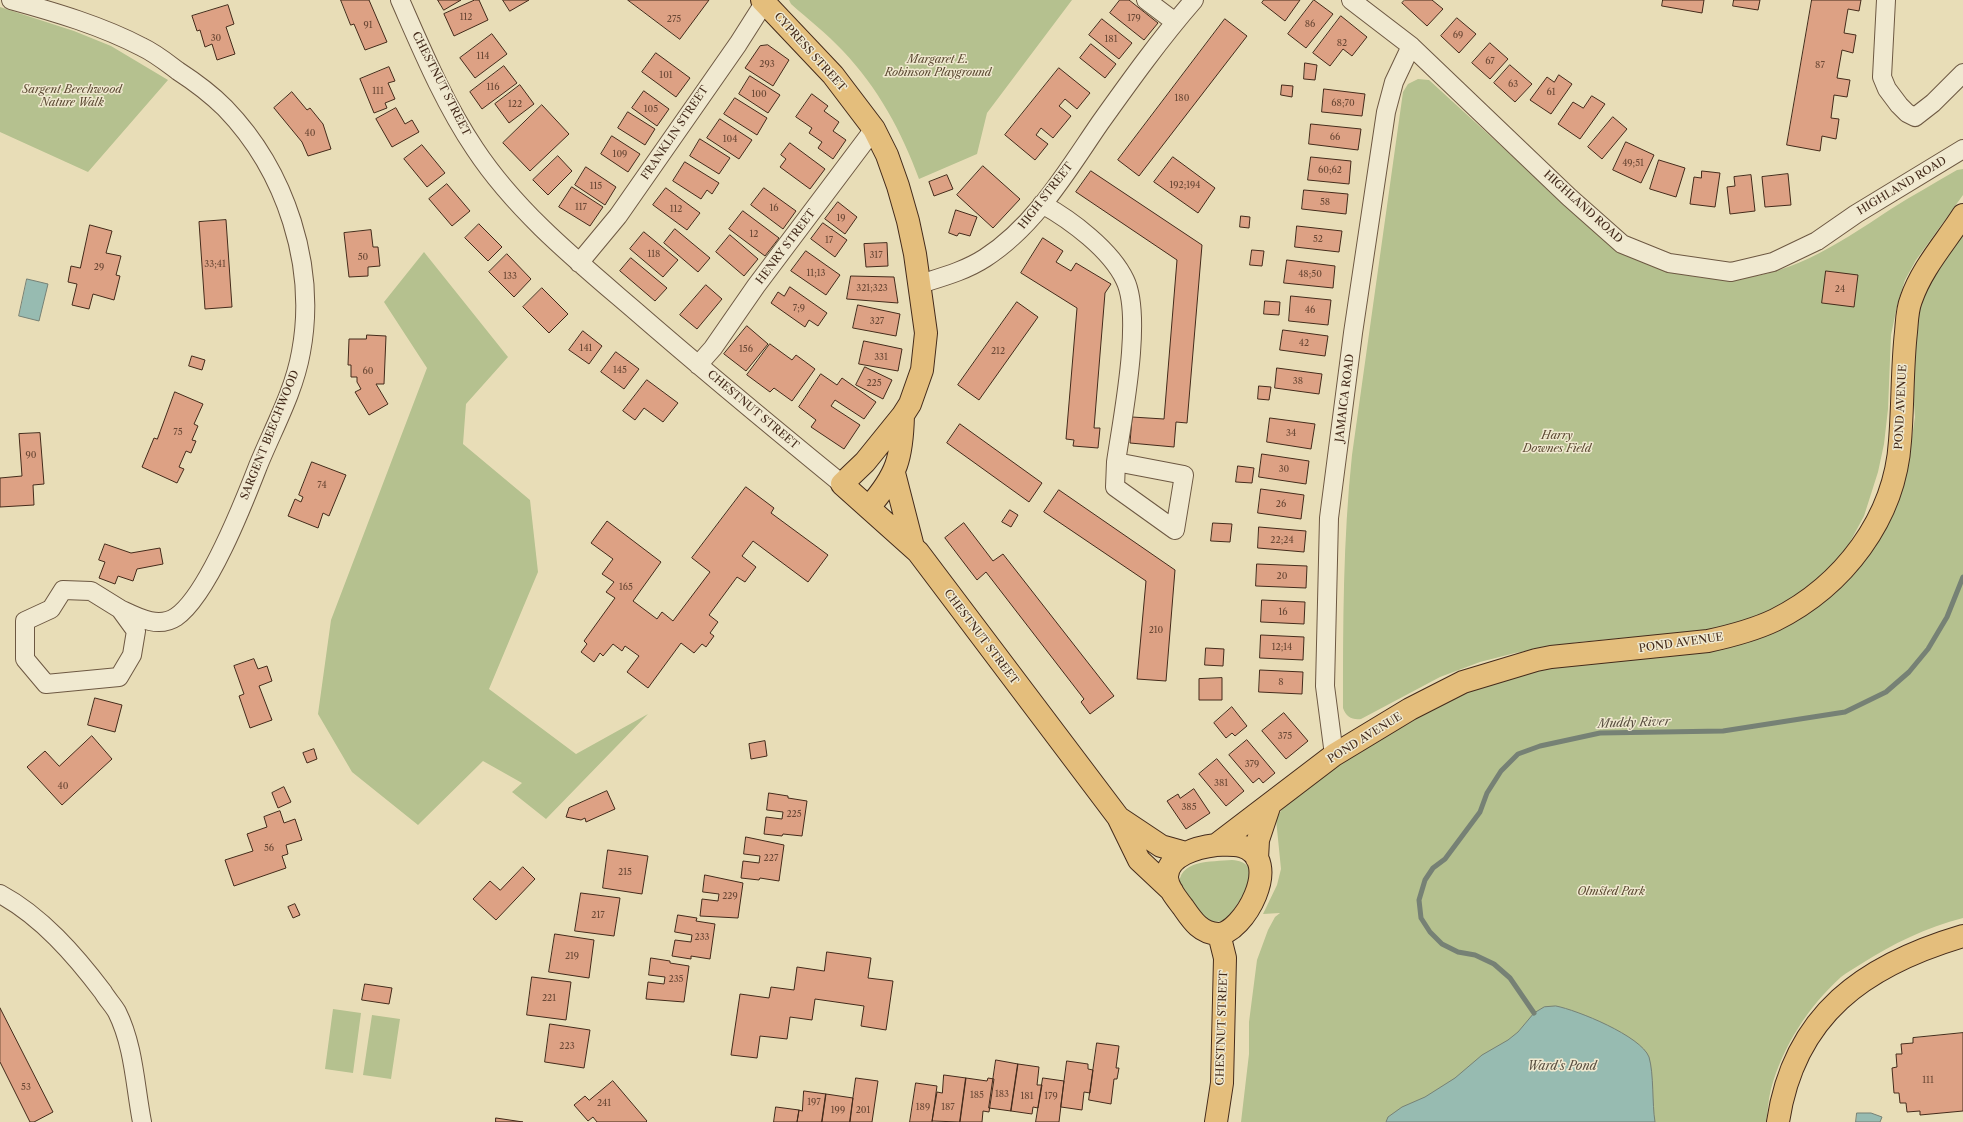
<!DOCTYPE html>
<html>
<head>
<meta charset="utf-8">
<style>
	body { margin:0 }
	canvas { display:block; background:#e8ddb7 }
</style>
</head>
<body>
<canvas width="1963" height="1122"></canvas>
<script>
const ctx = document.querySelector('canvas').getContext('2d');
ctx.lineJoin = 'round';
function fillPath(path, color) { ctx.fillStyle = color; ctx.fill(path, 'evenodd'); }
function stroke(path, color, width, dash) { ctx.strokeStyle = color; ctx.lineWidth = width; ctx.lineCap = dash ? 'butt' : 'round'; ctx.setLineDash(dash || []); ctx.stroke(path); }
function drawText(font, color, halo, rows, align = 'center') {
  ctx.font = font + ' "Libre Caslon Text",serif'; ctx.lineWidth = 3; ctx.setLineDash([]); ctx.textBaseline = 'middle'; ctx.strokeStyle = halo; ctx.fillStyle = color; for (const [text, x, y, turn = 0] of rows) {
    ctx.save(); ctx.translate(x, y); ctx.rotate((+turn || 0) * Math.PI / 180); ctx.textAlign = isNaN(turn) ? turn : align; if (halo) ctx.strokeText(text, 0, 0); ctx.fillText(text, 0, 0); ctx.restore();
  }
}
fillPath(new Path2D(`
	M789,0h283l-85,113 -10,41 -58,25c-17,-47 -41,-91 -76,-128 -16,-17 -35,-32 -52,-47z
	M0,7l74,24 37,15 57,34 -80,92 -88,-40z
	M1418,79l11,1 139,127 98,63c92,27 151,-12 225,-61 22,-14 44,-26 66,-39l6,-1v26l-47,65 -11,20 -7,22 -7,33 -3,74 -4,35 -6,28 -14,44 -14,26 -17,24 -45,42 -67,21 -142,13 -64,11 -35,9 -40,15 -79,42c-9,1 -15,-2 -18,-11 0,-85 0,-168 9,-253l51,-363 5,-8z
	M1963,232v686c-36,9 -71,26 -102,46 -6,4 -14,8 -20,13 -33,30 -58,69 -70,112 -3,11 -3,22 -5,33h-525l8,-68v-32l8,-62 11,-30 7,-13 5,-4 -17,1 14,-29 4,-16 -5,-50 11,-18 90,-62 86,-51 90,-22 74,-7 196,-59 21,-16 23,-26 28,-48 15,-60 5,-33 -2,-25 3,-69 9,-32 15,-26z
	M424,252l84,105 -42,47 -3,40 67,56 8,72 -49,117 87,65 72,-40 -102,105 -34,-27 10,-9 -39,-22 -65,64 -66,-53 -34,-58 13,-94 96,-252 -43,-66z
	M1232,860c31,2 15,31 4,46 -2,4 -5,10 -9,13 -6,3 -14,4 -20,1 -6,-3 -23,-27 -28,-33 -1,-28 32,-25 53,-27z
	M333,1009l28,4 -8,60 -28,-4z
	M372,1015l28,4 -9,60 -28,-4z`), '#b5c18f');
const water = new Path2D(`
	M27,279l21,5 -9,37 -20,-5z
	M1556,1006c21,4 85,30 93,51 5,17 3,47 6,65h-269l2,-5 14,-10 23,-10 30,-19 27,-23 26,-15 10,-8 16,-19 10,-6z
	M1857,1113h14l11,4 -2,5h-24z`);
fillPath(water, '#97bbb1');
stroke(water, '#768175', 1);
stroke(new Path2D(`
	M1534,1013l-24,-35 -16,-14 -19,-9 -17,-3 -16,-8 -12,-12 -9,-14 -2,-18 6,-20 8,-12 12,-9 35,-47 7,-19 14,-22 17,-17 22,-8 60,-13 123,-2 122,-19 41,-20 23,-20 19,-23 19,-32 16,-40`), '#768175', 5);
const building = new Path2D(`
	M341,0h28l18,42 -22,8 -11,-26 -3,1z
	M438,0h23l-17,10z
	M475,0h4l9,20 -34,16 -10,-22z
	M503,0h26l-19,11z
	M628,0h81l-29,39z
	M1120,0h9l29,23 -14,17 -34,-27z
	M1264,0h36l-15,21 -23,-18z
	M1314,0l19,14 -27,34 -18,-14z
	M1405,0h27l11,9 -16,17 -25,-23z
	M1663,0h41l-2,13 -40,-7z
	M1734,0h26l-2,10 -25,-4z
	M1812,0h49l-2,11 -11,-2 -4,24 12,2 -3,18 -11,-3 -5,28 13,2 -3,17 -13,-2 -3,23 8,1 -3,20 -14,-3 -2,15 -33,-6z
	M228,5l6,19 -8,3 9,27 -18,6 -5,-16 -7,3 -5,-17 -3,1 -5,-15z
	M1341,16l26,21 -15,19 -9,-7 -13,17 -17,-13z
	M1457,18l19,16 -17,19 -18,-17z
	M1102,19l30,24 -13,16 -30,-24z
	M1225,19l22,17 -108,140 -21,-16z
	M492,34l15,20 -32,24 -15,-20z
	M1490,43l18,16 -18,20 -18,-16z
	M1091,44l25,20 -11,14 -25,-20z
	M768,45l21,15 -16,26 -28,-18 15,-22z
	M656,53l34,25 -14,19 -34,-25z
	M1305,63l12,2 -2,15 -11,-1z
	M1510,65l22,19 -17,18 -21,-19z
	M504,66l13,17 -35,26 -12,-17z
	M389,67l6,14 -7,2 7,16 -10,4 2,5 -13,5 -14,-34z
	M1059,68l31,25 -13,16 -12,-10 -6,7 12,10 -18,22 -12,-10 -5,7 12,9 -13,16 -30,-25z
	M1559,75l13,9 -21,30 -21,-14 17,-23 7,5z
	M750,76l30,19 -12,18 -29,-19z
	M520,85l14,19 -25,19 -14,-19z
	M1282,85l11,1 -1,11 -11,-2z
	M1324,89l41,5 -3,22 -40,-4z
	M644,91l25,18 -12,17 -25,-18z
	M292,92l15,18 3,-2 13,16 8,25 -23,7 -6,-14 -28,-34z
	M812,94l16,12 -4,5 15,11 -6,9 13,9 -13,19 -15,-11 4,-6 -13,-9 3,-5 -16,-11z
	M1592,96l13,8 -25,35 -22,-15 15,-22 10,6z
	M735,98l32,20 -10,17 -33,-21z
	M542,105l27,29 -39,37 -27,-28z
	M396,108l9,16 7,-4 7,12 -27,15 -16,-28z
	M628,112l27,17 -10,16 -27,-17z
	M1613,117l14,12 -25,30 -14,-12z
	M720,119l32,21 -13,19 -32,-21z
	M1311,124l50,5 -3,21 -49,-6z
	M612,136l28,18 -12,18 -27,-18z
	M700,139l30,19 -11,16 -29,-18z
	M1626,142l28,13 -13,28 -28,-13z
	M790,143l35,26 -15,20 -30,-22 6,-8 -5,-4z
	M422,145l23,28 -18,14 -23,-28z
	M558,156l14,15 -24,24 -15,-15z
	M1173,157l42,31 -17,25 -44,-31z
	M1311,157l40,4 -2,23 -41,-4z
	M1659,160l26,8 -9,29 -26,-8z
	M685,162l34,21 -7,11 -5,-4 -6,9 -28,-18z
	M983,166l37,33 -27,29 -36,-33z
	M586,167l30,20 -11,18 -30,-20z
	M1091,171l111,74 -15,178 -11,-1 -2,25 -44,-4 2,-26 32,2 13,-159 -101,-68z
	M1702,171l18,2 -5,34 -25,-3 4,-27 7,1z
	M1788,174l3,31 -26,2 -3,-30z
	M947,175l6,14 -19,7 -5,-14z
	M1751,175l4,36 -25,3 -3,-27 8,-1 -1,-9z
	M447,184l23,27 -18,15 -23,-27z
	M572,187l31,20 -13,19 -31,-19z
	M666,188l34,25 -13,17 -34,-25z
	M764,188l32,23 -13,18 -32,-24z
	M1304,190l44,4 -2,20 -44,-5z
	M838,202l19,15 -12,17 -20,-15z
	M956,210l21,7 -7,19 -11,-3 -2,3 -8,-3z
	M743,211l36,27 -14,18 -36,-27z
	M1241,216l9,1 -1,11 -9,-1z
	M226,220l6,87 -27,2 -6,-87z
	M823,223l24,17 -12,17 -24,-18z
	M479,224l23,23 -14,14 -23,-23z
	M90,225l22,6 -6,22 15,3 -5,19 4,1 -6,24 -21,-6 -4,15 -17,-4 5,-21 -9,-2 3,-16 9,2z
	M1297,226l45,5 -3,21 -44,-5z
	M675,229l35,29 -12,14 -34,-29z
	M371,230l2,17h5l2,19 -12,1v9l-19,1 -5,-44z
	M644,232l34,28 -15,17 -33,-28z
	M730,235l28,24 -14,17 -28,-24z
	M1043,238l20,13 -7,11 15,9 5,-8 35,21 -6,9 -11,135h6l-2,20 -25,-2 1,-6 -8,-1 11,-131 -56,-35z
	M887,243l1,23 -22,1 -2,-23z
	M1252,250l12,1 -2,15 -12,-1z
	M806,251l34,24 -14,20 -35,-24z
	M507,254l24,25 -17,18 -25,-25z
	M631,258l36,30 -12,13 -35,-30z
	M1287,260l48,6 -2,22 -49,-5z
	M1826,271l32,4 -4,32 -32,-4z
	M851,276l43,1 4,26 -51,-4z
	M706,285l16,14 -25,30 -17,-14z
	M790,287l37,26 -9,13 -9,-6 -4,7 -34,-24 7,-11 6,4z
	M542,288l26,26 -19,19 -26,-26z
	M1291,296l40,4 -3,25 -39,-4z
	M1265,301l15,1 -1,13 -15,-1z
	M1017,302l21,15 -59,83 -21,-15z
	M858,305l42,9 -4,22 -43,-8z
	M747,326l21,18 -22,27 -22,-17z
	M1283,330l45,6 -3,20 -45,-6z
	M583,331l19,15 -13,18 -20,-14z
	M367,335l19,1 -2,48h-8l12,20 -19,11 -14,-23 6,-3 -4,-7v-5h-6v-12h-3l1,-26h17z
	M864,341l38,8 -4,22 -39,-7z
	M770,344l22,16 4,-5 19,14 -23,32 -18,-13 -4,4 -23,-17z
	M616,352l23,17 -15,20 -23,-17z
	M192,356l13,4 -3,10 -13,-4z
	M865,367l27,13 -9,19 -27,-14z
	M1277,368l45,6 -3,20 -44,-6z
	M821,374l16,11 5,-7 34,24 -12,17 -29,-19 -4,6 29,19 -16,24 -33,-22 5,-7 -17,-13z
	M647,380l31,23 -15,19 -19,-14 -9,12 -12,-9z
	M1259,386l12,1 -2,13 -11,-1z
	M175,392l28,12 -9,20 4,2 -6,14 4,1 -5,12 -5,-2 -7,16 5,2 -7,14 -35,-16 12,-29 3,1z
	M1270,418l45,6 -4,25 -44,-7z
	M960,424l82,59 -13,19 -82,-59z
	M40,433l4,51 -11,1 1,20 -34,2v-29l22,-2 -3,-42z
	M1262,454l47,7 -3,23 -47,-7z
	M312,462l34,13 -17,41 -6,-3 -5,15 -30,-12 7,-17 6,3 2,-5 -4,-2z
	M1238,466l16,2 -2,15 -16,-1z
	M746,487l28,21 -3,5 57,42 -20,27 -55,-41 -11,15 14,11 -11,15 -8,-5 -28,38 9,7 -8,11 4,3 -8,11 -4,-3 -8,9 -13,-10 -33,45 -21,-16 12,-16 -14,-10 -3,5 -9,-7 -10,12 -3,-3 -6,9 -13,-10 6,-8 -3,-3 31,-43 -9,-6 8,-10 -12,-8 11,-15 -22,-16 16,-22 54,41 -28,39 24,18 5,-7 11,9 37,-49 -18,-14z
	M1261,489l43,6 -3,24 -43,-6z
	M1059,490l116,80 -9,111 -29,-2 9,-98 -102,-69z
	M1010,510l8,5 -7,12 -9,-5z
	M964,523l29,38 10,-7 111,142 -24,18 -9,-12 3,-3 -98,-127 -9,8 -32,-42z
	M1213,523l19,1 -2,18 -19,-1z
	M1259,527l47,4 -2,21 -46,-4z
	M105,544l26,9 29,-5 3,16 -26,5 -4,12 -15,-5 -3,8 -16,-6 6,-16 -6,-2z
	M1257,564l50,2 -1,22 -50,-2z
	M1262,600l43,2 -1,22 -43,-2z
	M1261,635l43,2 -1,23 -43,-2z
	M1206,648l18,1 -1,17 -18,-1z
	M254,659l4,10 9,-3 5,15 -13,5 13,34 -22,8 -11,-32 5,-2 -10,-28z
	M1260,670l43,2 -1,22 -43,-2z
	M1222,678v22h-23v-21z
	M95,698l27,7 -7,27 -27,-7z
	M1232,707l15,19 -12,10 -3,-3 -6,5 -12,-15z
	M1284,713l24,28 -22,18 -24,-28z
	M92,736l20,23 -50,46 -35,-38 18,-16 14,15z
	M1247,740l28,33 -12,10 -4,-5 -6,5 -24,-28z
	M765,741l2,15 -16,3 -2,-15z
	M314,749l3,10 -10,4 -4,-10z
	M1217,759l27,32 -18,15 -27,-32z
	M284,787l7,15 -13,6 -6,-15z
	M1194,789l16,24 -24,16 -19,-28 11,-7 2,4z
	M607,791l8,18 -29,13 -1,-4 -4,2 -15,-3 3,-9z
	M769,793l19,3v2l19,3 -5,35 -19,-2 -1,2 -18,-2 2,-17 16,2 1,-7 -16,-2z
	M280,811l4,12 11,-4 7,21 -16,5 2,9 -6,2 4,12 -52,18 -9,-26 28,-9 -6,-17 20,-7 -3,-10z
	M746,837l38,8 -5,36 -19,-3 -1,2 -18,-2 2,-17 16,2 1,-7 -16,-2z
	M608,850l40,6 -6,38 -39,-6z
	M523,867l12,12 -39,41 -23,-21 17,-18 10,9z
	M705,875l38,8 -5,35 -38,-2 2,-17 16,2 1,-7 -16,-2z
	M581,893l39,5 -6,38 -39,-5z
	M295,904l5,11 -7,3 -5,-11z
	M678,915l19,3 -1,3 19,3 -5,35 -19,-3v3l-19,-3 3,-16 16,2 1,-7 -17,-3z
	M555,934l39,6 -5,38 -40,-6z
	M827,952l44,6 -3,20 25,3 -7,49 -25,-4 3,-20 -49,-7 -3,21 -22,-3 -3,22 -27,-3 -3,22 -26,-3 9,-61 29,4 2,-11 23,3 3,-23 27,4z
	M651,958l19,3v2l19,3 -5,36 -38,-3 2,-17 16,2 1,-7 -16,-2z
	M532,977l39,5 -5,38 -39,-5z
	M365,984l27,4 -3,16 -27,-4z
	M0,1008l53,104 -19,10h-4l-30,-60z
	M550,1024l40,6 -6,38 -39,-6z
	M1963,1033v78l-43,4v-4l-13,1 -1,-9h-6l-1,-10h-5l-2,-25 5,-1 -1,-13h6l-1,-10 12,-1v-5z
	M1097,1043l22,3 -3,22h3l-2,11h-3l-3,25 -22,-4z
	M996,1060l22,4 -7,47 -22,-3z
	M1067,1061l21,3v5l5,1 -3,23 -6,-1 -2,18 -21,-3z
	M1018,1064l21,3 -2,18h5l-4,23 -5,-1 -1,7 -21,-3z
	M944,1075l22,3 -6,44 -28,-1 5,-29 5,1z
	M856,1078l22,3 -6,41h-22z
	M966,1078l21,3 1,-3 6,1 -5,33 -6,-1 -1,11h-22z
	M1043,1078l21,3 -5,41h-23z
	M613,1081l34,40 -1,1h-49l-4,-5 -5,4 -14,-16 11,-9 4,4z
	M916,1083l21,3 -5,36h-22z
	M804,1091l22,3 -4,28h-25l2,-12 3,1z
	M826,1094l27,4 -3,24h-28z
	M776,1107l23,3 -2,12h-23z
	M496,1118l27,4h-27z`);
fillPath(building, '#dda184');
stroke(building, '#442b1b', 1);
const minor = new Path2D(`
	M11,0c44,12 91,26 131,47 13,6 24,15 36,24 17,11 33,23 47,37 61,63 92,158 76,244 -7,40 -28,77 -43,114 -14,36 -50,129 -82,151 -18,12 -39,0 -56,-8
	M400,0c22,50 44,103 75,149 41,62 101,111 157,159 69,60 139,118 210,176
	M1146,0l29,22
	M1351,0l60,46 158,151 53,47 47,19 62,9 42,-10 44,-21 39,-27 107,-65
	M1886,0l-4,77 5,12 12,16 8,8 8,4 18,-14 30,-30
	M1042,204c29,16 69,46 83,76 18,37 -3,140 -9,182
	M579,263l39,-47 120,-172 28,-44
	M920,284c22,-7 45,-13 65,-26 50,-32 82,-87 115,-135 30,-42 60,-84 94,-123
	M698,365l15,-17 43,-62 118,-157
	M1116,462l68,13 -9,55 -60,-43z
	M63,590l28,1 29,18 16,22 -4,24 -13,22 -73,7 -21,-25v-38l26,-12z
	M1334,755l-9,-69 4,-168 24,-185 33,-221 8,-30 17,-36
	M0,894c41,22 75,61 103,98 4,7 10,13 14,20 17,34 18,74 25,110`);
const major = new Path2D(`
	M762,0l71,75 41,54 13,26 11,31 10,35 7,33 11,79 -4,37 -12,34 -7,11 -38,47 -23,22 76,68 200,265 21,43 33,31
	M894,473l19,74
	M869,507c28,-32 33,-49 34,-92
	M1119,818l42,28 25,7
	M1216,845l118,-90 76,-46 53,-27 73,-22 15,-3 157,-16c23,-5 46,-11 67,-21 68,-34 120,-101 125,-179 3,-36 2,-73 6,-109 1,-10 1,-22 5,-32 11,-32 34,-57 52,-85
	M1216,845c8,0 17,-1 25,1 45,13 1,89 -23,88 -18,-1 -26,-14 -35,-27 -6,-8 -15,-18 -16,-29 -1,-23 32,-31 49,-33z
	M1257,859l1,-19 12,-36
	M1216,1122l6,-39 3,-125 -6,-24`);
const highway = new Path2D(`
	M1778,1122c16,-108 87,-157 185,-186`);
stroke(minor, '#6d5842', 20);
stroke(major, '#442b1b', 24);
stroke(highway, '#442b1b', 24);
stroke(minor, '#f0e9d0', 18);
stroke(major, '#e4be7c', 22);
stroke(highway, '#e4be7c', 22);
drawText('9px', '#6a4835', null, [
	["112",466,17],
	["179",1134,18],
	["275",674,19],
	["86",1310,24],
	["91",368,25],
	["69",1458,35],
	["30",216,38],
	["181",1111,39],
	["82",1342,43],
	["114",483,56],
	["67",1490,61],
	["293",767,64],
	["87",1820,65],
	["101",666,75],
	["63",1513,84],
	["116",493,87],
	["111",378,91],
	["61",1551,92],
	["100",759,94],
	["180",1182,98],
	["68;70",1343,103],
	["122",515,104],
	["105",651,109],
	["40",310,133],
	["66",1335,137],
	["104",730,139],
	["109",620,154],
	["49;51",1633,163],
	["60;62",1330,170],
	["192;194",1185,185],
	["115",596,186],
	["58",1325,202],
	["117",581,207],
	["16",774,208],
	["112",676,209],
	["19",841,218],
	["12",754,234],
	["52",1318,239],
	["17",829,240],
	["118",654,254],
	["317",876,255],
	["50",363,257],
	["33;41",215,264],
	["29",99,267],
	["11;13",816,273],
	["48;50",1310,274],
	["133",510,276],
	["321;323",872,288],
	["24",1840,289],
	["7;9",799,308],
	["46",1310,310],
	["327",877,321],
	["42",1304,343],
	["141",586,348],
	["156",746,349],
	["212",998,351],
	["331",881,357],
	["145",620,370],
	["60",368,371],
	["38",1298,381],
	["225",874,383],
	["75",178,432],
	["34",1291,433],
	["90",31,455],
	["30",1284,469],
	["74",322,485],
	["26",1281,504],
	["22;24",1282,540],
	["20",1282,576],
	["165",626,587],
	["16",1283,612],
	["210",1156,630],
	["12;14",1282,647],
	["8",1281,682],
	["375",1285,736],
	["379",1252,764],
	["381",1221,783],
	["40",63,786],
	["385",1189,807],
	["225",794,814],
	["56",269,848],
	["227",771,858],
	["215",625,872],
	["229",730,896],
	["217",598,915],
	["233",702,937],
	["219",572,956],
	["235",676,979],
	["221",549,998],
	["223",567,1046],
	["111",1928,1080],
	["53",26,1087],
	["183",1002,1094],
	["185",977,1095],
	["181",1027,1096],
	["179",1051,1096],
	["197",814,1102],
	["241",604,1103],
	["189",923,1107],
	["187",948,1107],
	["199",838,1110],
	["201",863,1110]
]);
drawText('11px', '#442b1b', '#f0e9d0', [
	["CYPRESS STREET",810,52,48],
	["CHESTNUT STREET",441,84,63],
	["FRANKLIN STREET",675,133,-56],
	["HIGHLAND ROAD",1902,186,-31],
	["HIGH STREET",1046,196,-52],
	["HIGHLAND ROAD",1583,207,42],
	["HENRY STREET",786,247,-53],
	["JAMAICA ROAD",1345,398,-83],
	["POND AVENUE",1901,407,-87],
	["CHESTNUT STREET",753,410,40],
	["SARGENT BEECHWOOD",270,435,-68],
	["CHESTNUT STREET",981,637,53],
	["POND AVENUE",1681,643,-8],
	["POND AVENUE",1365,738,-32],
	["CHESTNUT STREET",1222,1028,-88]
]);
drawText('italic 11px', '#5b4932', '#f0e9d0', [
	["Margaret E.",938,60],
	["Robinson Playground",938,73],
	["Sargent Beechwood",72,90],
	["Nature Walk",72,103],
	["Harry",1557,436],
	["Downes Field",1557,449],
	["Olmsted Park",1611,892]
]);
drawText('italic 12px', '#594f40', '#f0e9d0', [
	["Muddy River",1634,723,-2],
	["Ward's Pond",1562,1067]
]);
</script>
</body>
</html>
